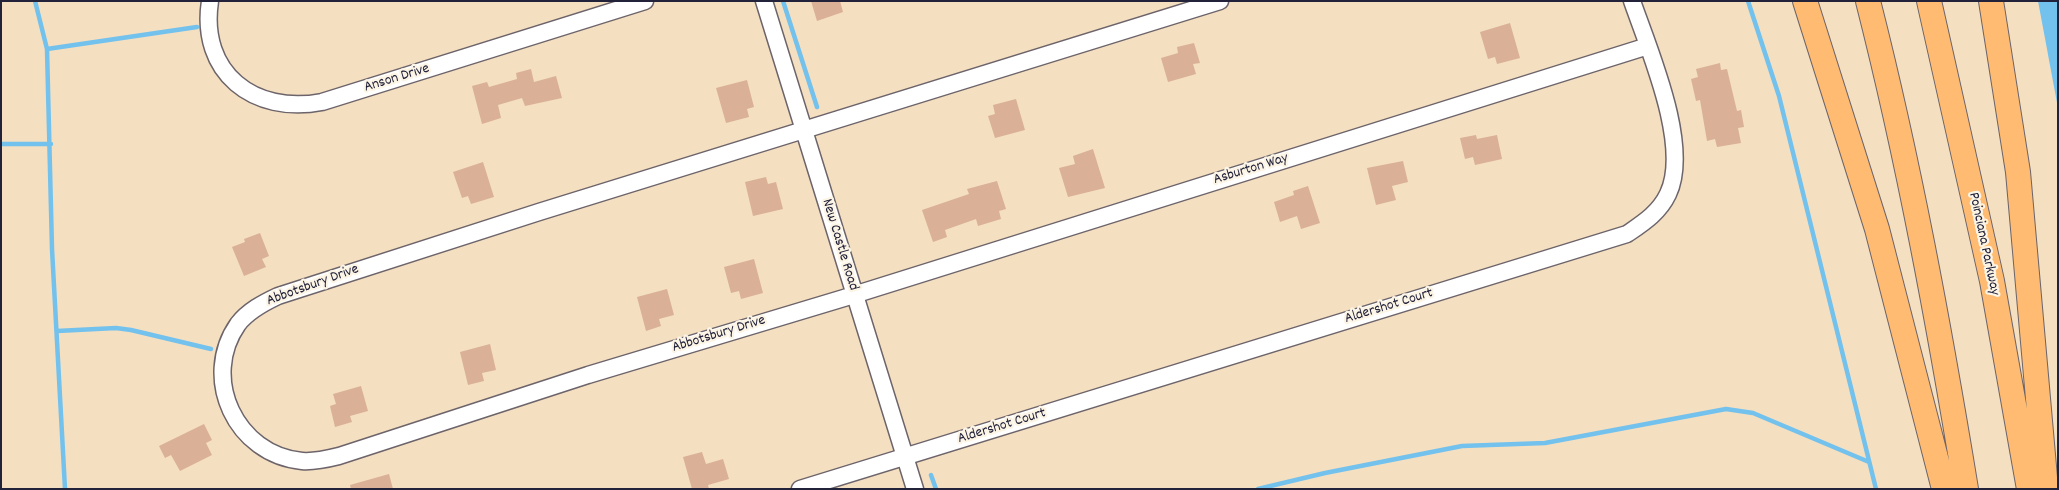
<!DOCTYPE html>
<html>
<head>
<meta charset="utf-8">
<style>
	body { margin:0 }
	#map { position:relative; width:2059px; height:490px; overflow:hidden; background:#f4dfc1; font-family:Dekko,sans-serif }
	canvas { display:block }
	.frame { position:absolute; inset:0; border:2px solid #22223b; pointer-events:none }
</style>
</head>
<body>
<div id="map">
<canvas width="2059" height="490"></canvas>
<div class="frame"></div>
</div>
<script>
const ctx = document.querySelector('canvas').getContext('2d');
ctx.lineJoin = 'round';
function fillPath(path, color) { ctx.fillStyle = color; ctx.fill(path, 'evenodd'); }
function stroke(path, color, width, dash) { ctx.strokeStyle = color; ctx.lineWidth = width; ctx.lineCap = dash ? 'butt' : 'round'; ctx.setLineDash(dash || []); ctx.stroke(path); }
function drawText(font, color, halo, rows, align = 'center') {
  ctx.font = font + ' Dekko,sans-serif'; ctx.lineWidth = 4.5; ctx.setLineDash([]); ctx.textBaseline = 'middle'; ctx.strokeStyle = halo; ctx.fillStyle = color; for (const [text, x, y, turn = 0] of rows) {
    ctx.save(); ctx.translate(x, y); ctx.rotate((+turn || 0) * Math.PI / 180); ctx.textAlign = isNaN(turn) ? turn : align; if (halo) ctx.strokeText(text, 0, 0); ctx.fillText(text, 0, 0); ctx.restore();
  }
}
fillPath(new Path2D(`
	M2038,1h20v107z`), '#73c1ed');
stroke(new Path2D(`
	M35,1l12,48 5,200 13,240
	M783,1l34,106
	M1748,1l31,95 97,393
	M47,49l150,-22
	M1,144h50
	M57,331l59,-3 15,2 80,19
	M931,475l5,14
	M1258,489l67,-16 137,-27 83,-3 181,-34 27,4 116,49`), '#73c1ed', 4.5);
fillPath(new Path2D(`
	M811,1h29l3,11 -26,9z
	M1510,23l10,35 -23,6 -2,-7 -7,2 -8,-27z
	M1194,43l6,20 -7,1 3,10 -28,8 -7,-24 17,-5 -1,-6z
	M1720,63l1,7 6,-1 10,42 4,-1 3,17 -6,1 3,15 -24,4 -2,-8 -8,2 -7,-41 -4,1 -5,-22 7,-2 -2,-8z
	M531,69l3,13 22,-6 6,22 -37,8 -3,-8 -24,7 3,13 -19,6 -10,-38 15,-4 2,5 28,-8 -1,-6z
	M747,80l7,27 -7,2 2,8 -23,6 -10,-35z
	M1016,99l9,31 -30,8 -7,-22 7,-2 -2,-9z
	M1476,135l1,4 20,-4 5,24 -27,6 -2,-8 -8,2 -5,-21z
	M1093,149l12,39 -37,9 -9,-29 16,-4 -2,-8z
	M1403,161l5,21 -16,4 4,14 -20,5 -9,-37z
	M483,162l11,35 -23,7 -3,-8 -6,2 -9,-26z
	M766,177l2,7 8,-2 7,27 -30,7 -8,-34z
	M997,181l9,28 -7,2 2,8 -23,7 -2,-7 -31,11 2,7 -14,5 -11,-32 47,-16 -2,-5z
	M1308,186l12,37 -19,6 -4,-13 -17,6 -6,-20 20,-7 -1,-4z
	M260,233l9,23 -7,3 4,8 -22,9 -12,-29 13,-5 -1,-3z
	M754,259l9,34 -22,6 -2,-8 -8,2 -7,-26z
	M667,289l7,26 -15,4 2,7 -15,5 -9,-34z
	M490,344l6,26 -14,3 2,8 -16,4 -8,-33z
	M361,386l7,25 -18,5 2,6 -17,5 -5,-21 6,-2 -3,-10z
	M204,424l8,16 -6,3 6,12 -32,16 -9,-16 -6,3 -6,-12z
	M702,452l4,12 17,-5 6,20 -21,6 1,4h-17l-9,-32z
	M389,474l4,15h-42l-1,-4z`), '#dab096');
const minor = new Path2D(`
	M210,1c-11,72 44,114 112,101l323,-101
	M764,1l151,488
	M1220,1l-681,211 -261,84c-15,7 -30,15 -40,28 -38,54 -2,131 64,137 12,1 25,-2 37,-5l249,-81 256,-77 804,-252
	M800,489l827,-255c16,-11 32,-21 41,-40 23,-48 -19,-144 -36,-193`);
const highway = new Path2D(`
	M1805,1l72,228 67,260
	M1868,1c41,161 71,324 98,488
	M1929,1l63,280 37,208
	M1991,1l27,171 28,317`);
stroke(minor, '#6c646a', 19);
stroke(highway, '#6c646a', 26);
stroke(minor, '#fff', 16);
stroke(highway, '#febb71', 24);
drawText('15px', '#22223b', '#fcf5e5', [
	["Anson Drive",397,79,-17],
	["Asburton Way",1251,170,-17],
	["Poinciana Parkway",1983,244,78],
	["New Castle Road",839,245,73],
	["Abbotsbury Drive",313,286,-20],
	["Aldershot Court",1389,307,-17],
	["Abbotsbury Drive",719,335,-17],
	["Aldershot Court",1002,427,-17]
]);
</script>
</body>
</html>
